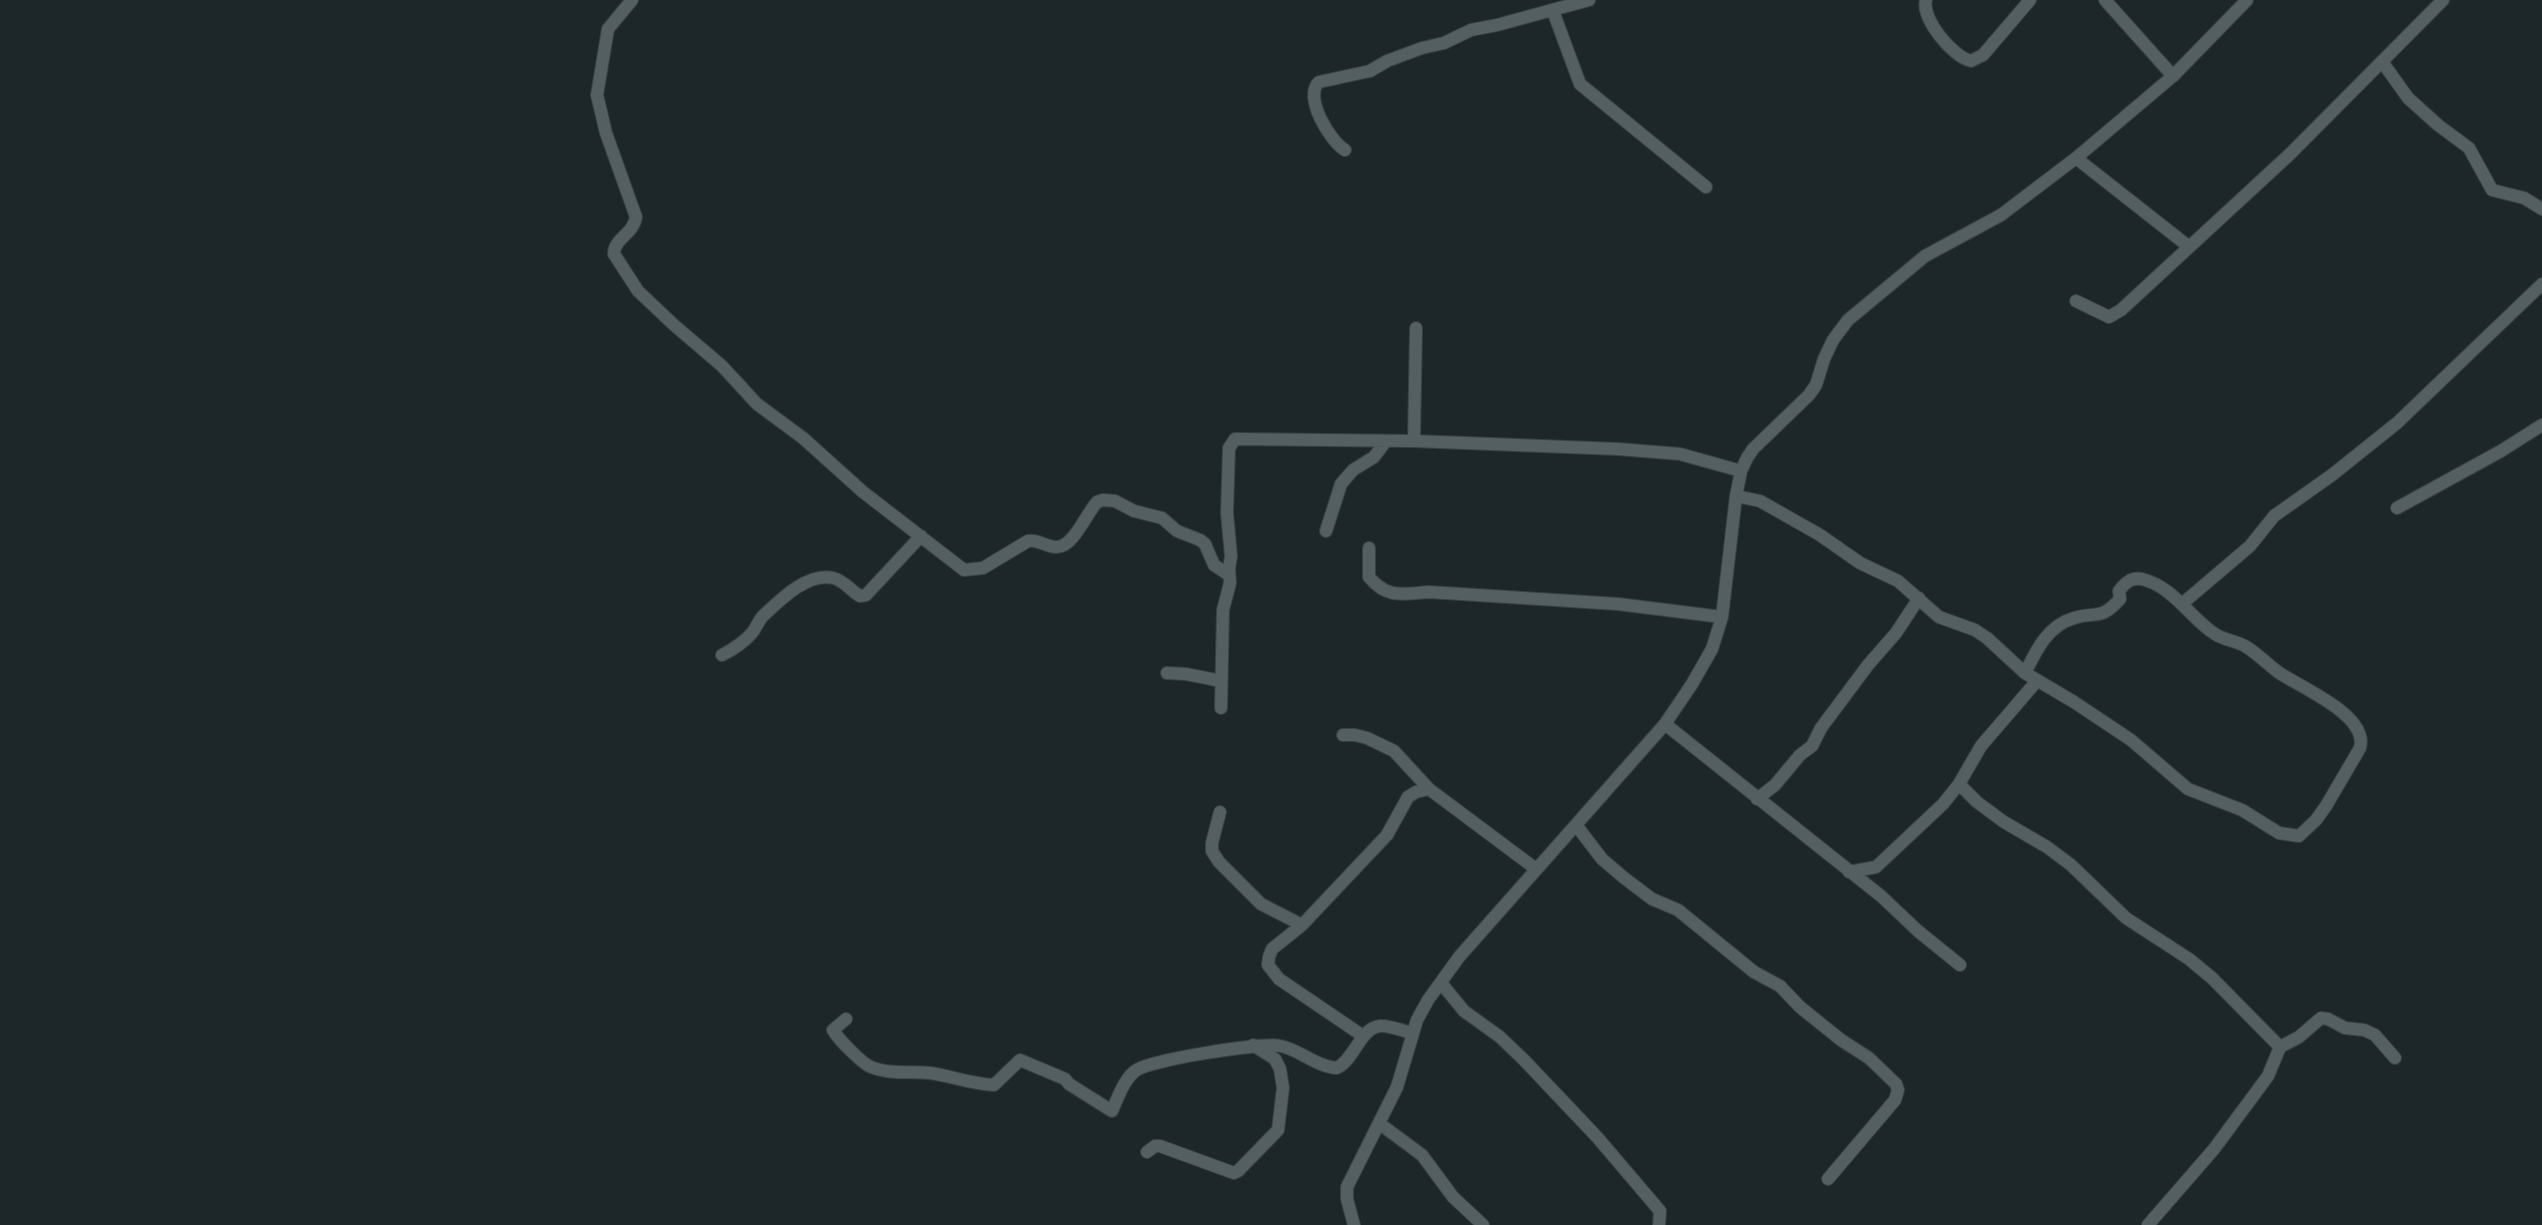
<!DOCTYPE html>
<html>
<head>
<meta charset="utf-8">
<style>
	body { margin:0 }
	canvas { display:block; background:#1d272a }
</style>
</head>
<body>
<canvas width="2542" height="1225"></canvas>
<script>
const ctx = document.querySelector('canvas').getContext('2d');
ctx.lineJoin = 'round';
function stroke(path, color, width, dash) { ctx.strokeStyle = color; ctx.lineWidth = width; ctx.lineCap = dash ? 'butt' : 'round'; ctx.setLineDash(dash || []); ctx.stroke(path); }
const minor = new Path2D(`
	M632,0l-24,29 -11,66 9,38 30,84c-3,18 -22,21 -22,37l24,37 36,34 48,41 35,38 46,34 60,54 101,78 19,-2 45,-27c10,-2 18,6 28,6 17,1 30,-33 41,-45l6,-2 12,1 19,10 28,7 15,13 23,9 5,4 9,21 15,10
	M1926,0c-5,19 27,57 45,61l12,-6 47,-55
	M2105,0l68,76
	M1553,11l27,73 126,103
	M2383,63l25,35 30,27 31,23 23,42 32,8 18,11
	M1345,150c-15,-9 -42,-53 -26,-68l51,-11 17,-10 35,-13 22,-5 27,-13 26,-5 92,-25
	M2076,158l112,88
	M2076,301l33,16 12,-7 169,-156 153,-154
	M1414,441l2,-113
	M1736,496l24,5 60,34 40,28 38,18 41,36 36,13 12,8 38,35 49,29 57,38 57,49 54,21 37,23 20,3 17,-16 10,-14 34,-58c9,-33 -59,-60 -82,-76 -11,-8 -21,-19 -33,-26 -9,-5 -21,-6 -30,-12 -24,-15 -41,-47 -73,-55 -11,-2 -17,4 -23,12l1,8c-20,22 -22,12 -46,19 -27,8 -38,33 -49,55
	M2397,508l104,-57 41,-26
	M1326,531l15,-47 12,-14 21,-13 12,-16
	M1369,548v29c18,22 34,17 60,15l189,12 104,13
	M2183,603l67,-57 24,-30 58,-41 65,-52 145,-139
	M722,655c10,-5 22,-13 30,-22 4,-5 6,-11 10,-16 17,-16 45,-45 71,-39 12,3 17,12 27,18l6,-1 55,-59
	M1167,673l19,1 35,7
	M1221,708l2,-98 7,-27 -1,-14 2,-13 -4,-43 2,-65 6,-9 179,2 204,8 62,5 61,17
	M1665,724l216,172 37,35 42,34
	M1343,735h12l12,3 27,13 35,38 107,80
	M1959,784l18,18 27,20 43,25 24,18 55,53 63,41 23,19 68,69
	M1757,799l18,-14 25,-30 12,-9 9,-18 47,-63 28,-32 23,-35
	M1220,812l-8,31v8l7,11 42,42 41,21
	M1576,825l26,34 21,18 29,22 26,11 76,62 26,14 20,21 41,33 28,18 27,26 2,6 -3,10 -67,79
	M1849,872l27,-5 67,-63 16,-20 22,-38 55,-64
	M1441,983l23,28 36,26 24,23 73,77 63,74 -1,14
	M846,1019l-13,11c5,9 28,32 36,36 18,9 42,5 61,7 21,3 41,11 64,12l26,-25 45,19 4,5 43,27c6,-14 12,-31 23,-40 13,-11 128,-29 146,-25 19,4 36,21 56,22 18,-9 23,-40 43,-42 9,-1 23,5 32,7
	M1363,1036l-84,-57 -11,-14 1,-8 3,-8 30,-24 85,-90 21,-38 8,-5 13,-3
	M1380,1124l42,31 31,42 30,28
	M1147,1152l8,-6h5l74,27 4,-2 40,-41 5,-42 -3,-19 -5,-10 -22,-14
	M1354,1225l-7,-26v-12l50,-100 20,-67 11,-20 31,-43 206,-233 27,-40 20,-35 10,-32 14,-121 5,-25 6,-13 6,-9 56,-54 7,-10 8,-26 9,-19 15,-20 77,-64 76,-41 75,-57 97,-82 74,-76
	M2148,1225l66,-76 54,-73 12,-29 19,-10 22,-19 7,1 17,9 19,2 11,5 20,23`);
stroke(minor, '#394143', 14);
stroke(minor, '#545f62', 12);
</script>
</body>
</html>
